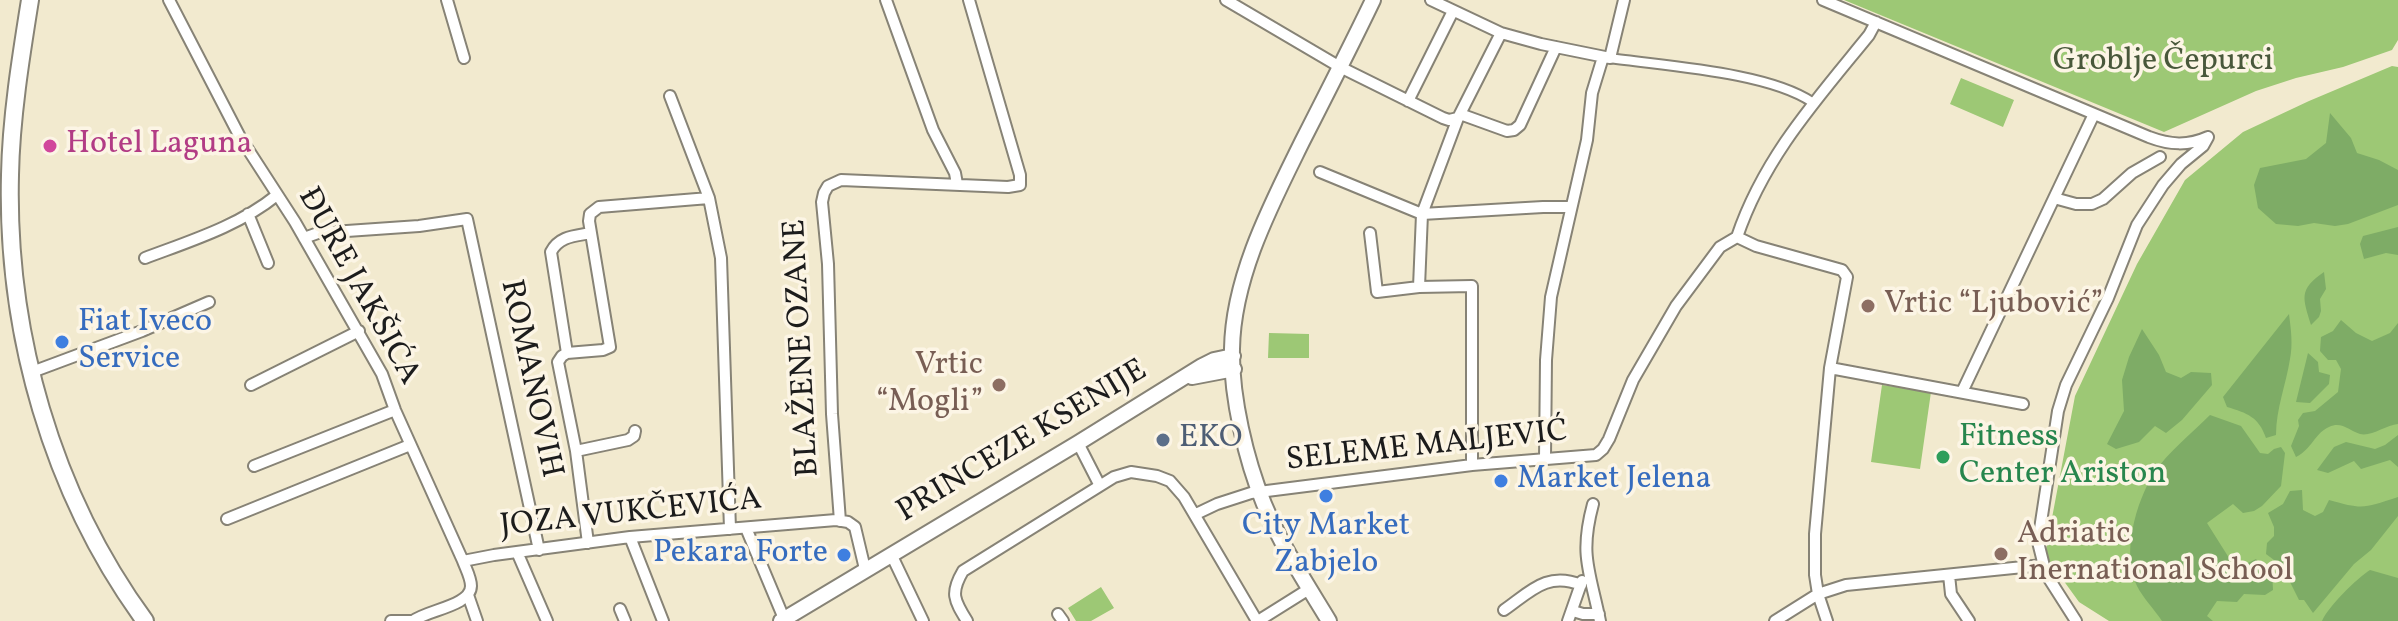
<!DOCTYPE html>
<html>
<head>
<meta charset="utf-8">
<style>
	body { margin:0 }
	canvas { display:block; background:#f2eacf }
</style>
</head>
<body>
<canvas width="2398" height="621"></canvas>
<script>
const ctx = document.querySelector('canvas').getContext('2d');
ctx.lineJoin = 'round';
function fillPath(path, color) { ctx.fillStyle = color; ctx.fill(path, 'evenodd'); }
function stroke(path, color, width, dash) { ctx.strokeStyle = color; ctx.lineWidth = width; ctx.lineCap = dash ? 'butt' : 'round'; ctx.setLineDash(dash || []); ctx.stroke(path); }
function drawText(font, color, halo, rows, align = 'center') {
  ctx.font = font + ' Vollkorn,serif'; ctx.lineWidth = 7; ctx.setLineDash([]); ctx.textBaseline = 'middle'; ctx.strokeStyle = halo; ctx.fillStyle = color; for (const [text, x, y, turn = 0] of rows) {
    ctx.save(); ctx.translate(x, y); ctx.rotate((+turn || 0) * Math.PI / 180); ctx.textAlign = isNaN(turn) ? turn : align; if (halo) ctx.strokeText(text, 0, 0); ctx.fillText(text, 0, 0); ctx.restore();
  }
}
fillPath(new Path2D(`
	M1844,0h554v40l-6,10 -49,17 -47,11 -40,13 -92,41z
	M2392,66l6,1v554h-289l-30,-19 -34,-47 30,-159 62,-132 48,-84 58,-48 66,-31z
	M1961,78l53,22 -11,27 -53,-23z
	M1269,333l40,1v24h-41z
	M1882,385l49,7 -11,77 -49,-7z
	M1101,587l13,21 -23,13h-15l-8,-13z`), '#9dc875');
fillPath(new Path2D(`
	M2330,113l21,25 6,15 22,7 19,10v35l-50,19 -13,2 -21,-3 -16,3 -22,-2 -18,-16 -4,-23 6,-17 46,-9 20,-16z
	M2398,227v28l-12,-2 -22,6 -4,-15 3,-8z
	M2324,272l2,17 -6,10 1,12 -2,6 -8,8c-8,-27 -13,-35 13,-53z
	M2289,314c2,16 4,30 1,45 -4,26 -14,49 -14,76l-10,3c-7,-21 -19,-25 -39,-31l-4,-10z
	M2341,320l15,13 16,8 18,-8 8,-10v101c-12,1 -27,13 -38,10 -11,-3 -18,-13 -31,-7 -14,6 -17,22 -33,30l-5,-11 8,-20 -1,-6 5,-7 12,-2 23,-19 3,-23 -5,-9h-8l-8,-9 1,-14 12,-6z
	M2142,329l17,26 7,17 15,6 10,-6 20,1 1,12 -30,35 -16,13 -11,-7 -16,16 -23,7 -9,-5 17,-33 -2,-31 7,-23z
	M2308,353l10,9 1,10 11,3 -1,9 -19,19 -14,-1z
	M2210,415l31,11 19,27 8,1 6,-5 7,-2 4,6 -4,33 -19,20 -8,5 -11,2 -10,-9 -26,19 29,46 20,-10 5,7 11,5 1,19 -8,5 -21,-1 -7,8 -20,-1 -10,15 6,5h-51c-8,-12 -19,-23 -25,-35 -16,-32 -1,-84 17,-113 14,-21 38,-40 56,-58z
	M2398,435v32l-8,-7 -29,9 -7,-8 -26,12 -11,-3 17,-23 12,-5 29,7 10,-4z
	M2302,490l1,20 12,6 8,-4 6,-12c35,10 35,8 69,-3v19l-27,34 -17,14 -41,49 -9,-13h-5l-17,-34 -16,-12 1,-11 7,-7v-9l-6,-14 15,-9 7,-13z
	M2370,570l28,8v43h-76c6,-14 35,-43 48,-51z`), '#7eac66');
const pedestrian = new Path2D(`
	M1610,58c55,8 158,14 202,44`);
const minor = new Path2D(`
	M169,0l71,137 55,85 87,152 13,36 68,151c3,8 8,17 8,25 0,20 -44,24 -58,35
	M447,0l17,58
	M886,0l47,130 22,43 2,11
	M1226,0l114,67 103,51 6,2 9,-2
	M1431,0l70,33 40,11 69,14 14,-58
	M1823,0l326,137c21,8 39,9 59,0
	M670,96l39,102 12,60 9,271
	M1408,101l45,-90
	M1460,114l47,17 7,-1 6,-5 36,-78
	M1320,172l102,42 121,-7h28
	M2054,198l22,6h16l11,-5 29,-26 28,-16
	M248,214l20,49
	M1370,233l7,59 42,-5 53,-1v179
	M1737,237l19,9 86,24 5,7 -17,91 -15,166v41l3,19 9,27
	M304,238l14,-5 101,-7 48,-7 72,331
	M145,258c45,-17 94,-32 132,-63
	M1419,287l3,-73 36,-96 43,-85
	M567,353l-16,-101c8,-16 24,-16 40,-19
	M1830,368l193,36
	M32,372l110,-41 67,-29
	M251,385l108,-54
	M1962,392l132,-278
	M1078,443l21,41
	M576,451l52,-11 6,-4 1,-5
	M1545,458l1,-98 5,-63 36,-157 5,-47 11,-36
	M254,466l141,-56
	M1593,504c-14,52 -3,67 7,117
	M1196,514l21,-10 34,-11 221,-28 124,-10 7,-6 6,-10 24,-59 43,-74 44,-59 17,-10c27,-80 80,-138 132,-202l7,-13
	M227,519l183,-74
	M840,521l-8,-107 -4,-150 -6,-62 2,-9 4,-7 13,-6 167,7 12,-2v-10l-51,-175
	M746,528l39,93
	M630,537l33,84
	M588,543l-12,-92 -18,-89 4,-6 5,-3 36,-3 7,-3 -21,-126 1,-7 9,-7 110,-9
	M517,552l30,69
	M891,554l32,67
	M463,561l31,-6 136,-18 206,-17 12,2 7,5 10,42
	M1949,575l2,19 18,27
	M468,595l9,26
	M620,609l5,12
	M1504,610c26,-18 43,-39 77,-25
	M1573,611l10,3h16
	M1058,614l5,7
	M391,621h21
	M967,621c-13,-21 -17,-28 -4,-50l151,-94 17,-5 26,4 13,5 14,16 73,124
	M1258,621l51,-32
	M1568,621l14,-40
	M1775,621l43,-27 28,-9 197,-20
	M2076,621l-30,-47 -8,-32 20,-131 8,-26 42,-87 29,-73 26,-40 18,-21 22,-18 5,-9`);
const tertiary = new Path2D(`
	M1192,377l42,-8
	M781,621l297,-178 124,-77 12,-6 19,-4
	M1329,621c-23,-38 -48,-76 -65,-117 -18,-44 -33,-107 -32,-155 1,-72 39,-144 70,-207 24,-47 48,-94 71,-142`);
const primary = new Path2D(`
	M30,0c-9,56 -19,118 -20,175 -4,157 42,319 135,446`);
stroke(pedestrian, '#878376', 12);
stroke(minor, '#878376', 14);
stroke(tertiary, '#878376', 18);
stroke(primary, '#878376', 20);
stroke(pedestrian, '#fff', 8);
stroke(minor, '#fff', 10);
stroke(tertiary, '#fff', 14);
stroke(primary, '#fff', 16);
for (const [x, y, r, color] of [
	[50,146,8,"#d1479c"],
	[1868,306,8,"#8d6e63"],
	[62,342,8,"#3f7fe0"],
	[999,385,8,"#8d6e63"],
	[1163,440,8,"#5c6f8a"],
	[1943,457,8,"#2e9e5b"],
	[1501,481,8,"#3f7fe0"],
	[1326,496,8,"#3f7fe0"],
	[2001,554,8,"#8d6e63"],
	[844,555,8,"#3f7fe0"]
]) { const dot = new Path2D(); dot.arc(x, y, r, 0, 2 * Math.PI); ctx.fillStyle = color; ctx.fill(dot); stroke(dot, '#fcf5e5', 3); }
drawText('32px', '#49583b', '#fcf5e5', [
	["Groblje Čepurci",2163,63]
]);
drawText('32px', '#b23c85', '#fcf5e5', [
	["Hotel Laguna",66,146]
], 'left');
drawText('32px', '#1c1c1c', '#fcf5e5', [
	["ĐURE JAKŠIĆA",357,287,61],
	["BLAŽENE OZANE",804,348,-93],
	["ROMANOVIH",529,379,78],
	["PRINCEZE KSENIJE",1023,443,-31],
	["SELEME MALJEVIĆ",1427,448,-6],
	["JOZA VUKČEVIĆA",631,515,-6]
]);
drawText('32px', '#785e54', '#fcf5e5', [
	["Vrtic “Ljubović”",1884,306],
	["Vrtic",983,367,"right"],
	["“Mogli”",983,404,"right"],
	["Adriatic",2017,536],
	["Inernational School",2017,573]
], 'left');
drawText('32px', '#366cbe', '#fcf5e5', [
	["Fiat Iveco",78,324],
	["Service",78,361],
	["Market Jelena",1517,481],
	["City Market",1326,528,"center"],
	["Zabjelo",1326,565,"center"],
	["Pekara Forte",828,555,"right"]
], 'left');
drawText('32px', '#27864d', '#fcf5e5', [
	["Fitness",1959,439],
	["Center Ariston",1959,476]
], 'left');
drawText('32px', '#4e5e75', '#fcf5e5', [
	["EKO",1179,440]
], 'left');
</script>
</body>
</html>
